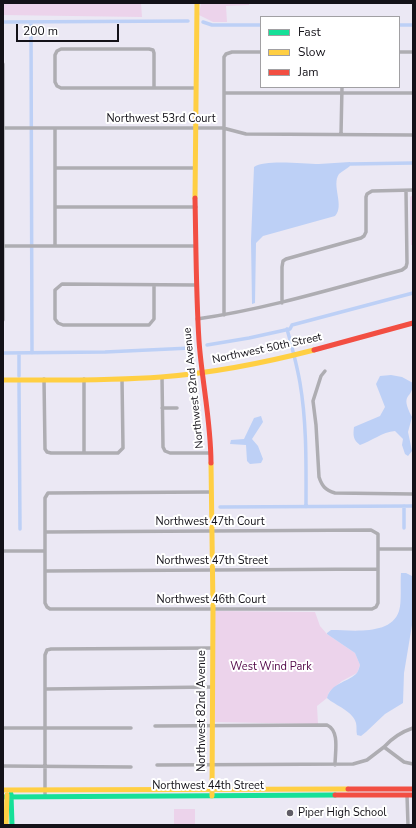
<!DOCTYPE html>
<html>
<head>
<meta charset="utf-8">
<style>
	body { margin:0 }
	#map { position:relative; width:416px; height:828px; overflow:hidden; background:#ebe8f4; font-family:"Nunito Sans",sans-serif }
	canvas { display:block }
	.frame { position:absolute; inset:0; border:4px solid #131118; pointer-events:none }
	.legend { position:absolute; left:260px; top:16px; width:140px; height:72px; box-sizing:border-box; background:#fff; border:1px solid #a1a0a3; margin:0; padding:5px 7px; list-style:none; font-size:12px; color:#131118 }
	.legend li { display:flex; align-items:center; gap:8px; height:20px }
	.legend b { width:20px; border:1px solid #a1a0a3 }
	.scale { position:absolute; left:16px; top:24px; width:103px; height:18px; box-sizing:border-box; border:2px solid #131118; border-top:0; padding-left:5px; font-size:12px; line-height:14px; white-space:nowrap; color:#131118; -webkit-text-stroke:3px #fff; paint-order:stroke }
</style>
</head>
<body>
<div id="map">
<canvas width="416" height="828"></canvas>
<div class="frame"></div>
<ul class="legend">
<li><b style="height:5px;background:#16e098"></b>Fast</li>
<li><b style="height:5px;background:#ffcf43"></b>Slow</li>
<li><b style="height:5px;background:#f24e42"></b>Jam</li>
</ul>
<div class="scale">200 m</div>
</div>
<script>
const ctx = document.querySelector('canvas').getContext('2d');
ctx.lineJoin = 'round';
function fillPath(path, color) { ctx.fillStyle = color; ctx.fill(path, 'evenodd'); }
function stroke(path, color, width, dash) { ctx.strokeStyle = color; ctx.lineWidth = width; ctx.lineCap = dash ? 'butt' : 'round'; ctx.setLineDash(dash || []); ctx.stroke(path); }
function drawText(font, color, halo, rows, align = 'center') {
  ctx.font = font + ' "Nunito Sans",sans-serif'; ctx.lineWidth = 4; ctx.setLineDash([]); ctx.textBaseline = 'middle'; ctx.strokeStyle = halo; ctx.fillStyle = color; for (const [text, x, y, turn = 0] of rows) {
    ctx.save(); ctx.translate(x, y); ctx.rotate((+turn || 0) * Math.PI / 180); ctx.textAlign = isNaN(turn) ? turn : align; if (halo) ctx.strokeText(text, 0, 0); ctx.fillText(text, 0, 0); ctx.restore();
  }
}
fillPath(new Path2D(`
	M3,3h138l1,14 -139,-2z
	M201,3h48v2l-23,1 1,16h-14l-14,-7z
	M413,195v50h-2l-1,-48z
	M215,611l100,1 5,14 7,8 28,19 5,12 -3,8 -15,8 -13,11 -2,6 -10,8 1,18 -103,-2z
	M174,809h21v16h-21z`), '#ecd3eb');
fillPath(new Path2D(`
	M350,162v4c-3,3 -8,5 -11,8 -8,11 6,32 -4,42l-72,20 -7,7 -1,60 -3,1 -1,-63 3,-74c11,-8 50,-3 65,-3 10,-1 21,-1 31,-2z
	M391,375l11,2 11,6c0,17 -14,9 -1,34l-4,15 4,19 -4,5 -3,-2 -3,-9 1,-6 -8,-8c-13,1 -23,10 -35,14 -7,-5 -7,-10 -6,-18l26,-11 5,-9 -9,-23 4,-8z
	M261,416l2,6 -11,17 6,7 5,13 -2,4 -11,1 -3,-3 -1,-16 -16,-1 1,-4 13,-1 10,-21z
	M401,573h5l6,3v49l-8,48 -1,30 -18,11 -19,18 -5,4 -4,-1c-1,-4 0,-8 -1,-12 -3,-12 -20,-17 -29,-25 4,-15 19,-15 29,-24 2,-2 3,-6 4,-9l-5,-12 -28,-19v-1l4,-3c21,0 60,6 68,-19 3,-10 1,-27 2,-38z`), '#bdd0f6');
stroke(new Path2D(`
	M3,22l185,-1
	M31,22l1,331
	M203,22l9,3h49
	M399,25h14
	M350,164l63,-1
	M287,329c5,18 10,36 13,54 7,41 6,83 6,124
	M207,345l42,-7 41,-9 2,-4 121,-32
	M3,353l102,-1 86,-4
	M19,353v23
	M19,382l1,147
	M404,506v22
	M220,507l193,-1`), '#bdd0f6', 3.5);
stroke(new Path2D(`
	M399,52h14
	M3,64v256
	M154,88v-35l-1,-3 -4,-1h-88l-4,2 -2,4v27l2,4 4,2h135
	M224,93h189
	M3,128h220l23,6 167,1
	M341,134l1,-47
	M55,168h140
	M55,207h141
	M3,246h193
	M55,246v-118
	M154,285v34l-5,6h-86l-5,-2 -3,-4v-29l7,-6 134,1
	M282,303v-36l1,-6 3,-2 75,-21 3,-2 2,-4v-35l1,-3 5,-3 41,-1
	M224,315v-258l2,-3 6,-2h29
	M197,319c70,-10 138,-31 205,-49l4,-3 1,-4 -1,-72
	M325,371l-4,5 -8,25 3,24 3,52c3,9 6,13 16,16l78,1
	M162,377l1,70 2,4 5,2h41
	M44,379l1,70 2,3 4,1h67l5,-5 -1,-69
	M162,408h15
	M84,453v-74
	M45,532l326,-2 7,4v69l-2,4 -4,2h-322l-3,-2 -2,-4v-105l3,-5 163,-1
	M378,549h35
	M3,551h42
	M46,571l332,-2
	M46,689l166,-2
	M155,726l172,-1c13,6 8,27 8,40
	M3,728h128
	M384,747c9,-10 17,-15 29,-19
	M157,765l196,-1 14,-4 17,-13 20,15 9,2
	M3,766l128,1
	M407,795l1,30
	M45,797v-142l2,-5 4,-1 161,-1`), '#aeadb2', 3.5);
stroke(new Path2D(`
	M11,794l1,31
	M3,797l332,-2`), '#16e098', 5);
stroke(new Path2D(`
	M195,198l2,-195
	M3,380c53,0 106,1 158,-3 52,-4 103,-14 153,-27
	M211,463l2,146 -1,187
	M3,790l345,-1
	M6,825l1,-30`), '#ffcf43', 5);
stroke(new Path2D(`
	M195,198c1,48 1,96 4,143 3,41 12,81 12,122
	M314,350l99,-27
	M348,789h65
	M335,795h78`), '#f24e42', 5);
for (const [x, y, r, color] of [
	[290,813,4,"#5f5c65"]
]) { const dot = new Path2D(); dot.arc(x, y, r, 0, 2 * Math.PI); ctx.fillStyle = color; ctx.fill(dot); stroke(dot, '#fff', 1.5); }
drawText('11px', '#131118', '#fff', [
	["Northwest 53rd Court",161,119],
	["Northwest 50th Street",267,349,-12],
	["Northwest 82nd Avenue",194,388,-96],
	["Northwest 47th Court",210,522],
	["Northwest 47th Street",212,561],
	["Northwest 46th Court",211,600],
	["Northwest 82nd Avenue",202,711,-90],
	["Northwest 44th Street",208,786]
]);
drawText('11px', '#520748', '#fff', [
	["West Wind Park",271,667]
]);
drawText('11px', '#131118', '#fff', [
	["Piper High School",298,813]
], 'left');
</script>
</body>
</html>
